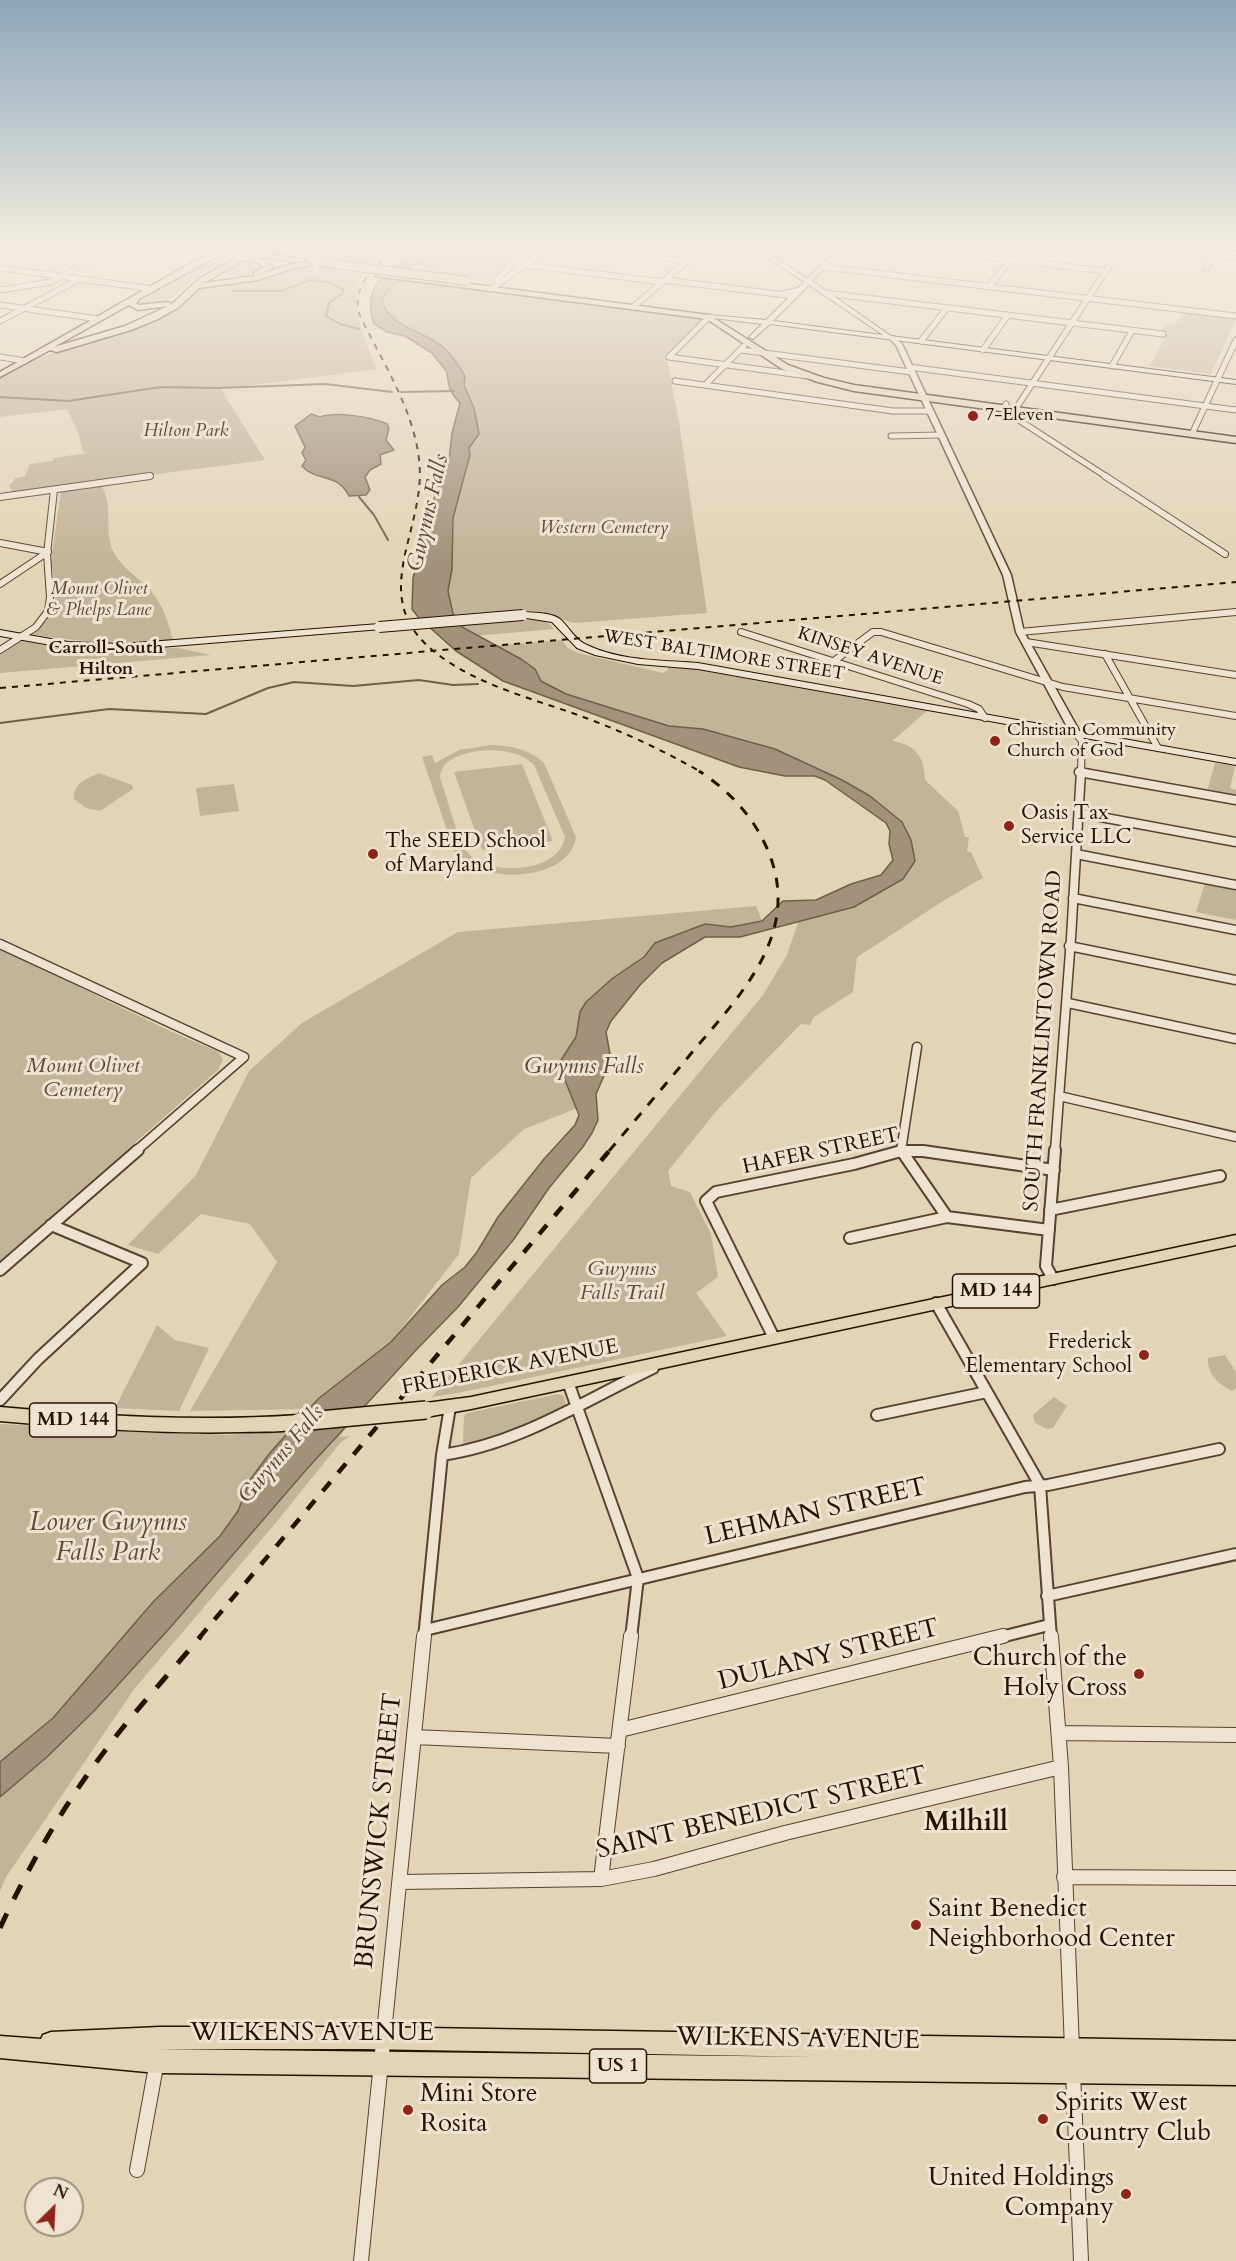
<!DOCTYPE html>
<html>
<head>
<meta charset="utf-8">
<style>
	body { margin:0 }
	#map { position:relative; width:1236px; height:2261px; overflow:hidden; background:#e3d4b7; font-family:Cardo,serif }
	canvas { display:block }
	.north { position:absolute; left:24px; top:2177px; width:60px; height:60px; box-sizing:border-box; background:#ede3d0; border:2px solid #9e8f7d; border-radius:50%; rotate:24deg; font-size:16px; font-weight:700; line-height:24px; text-align:center; color:#271201 }
	.north::after { content:''; display:block; margin:auto; width:21px; height:27px; background:#8f2418; clip-path:polygon(50% 0,100% 100%,50% 72%,0 100%) }
</style>
</head>
<body>
<div id="map">
<canvas width="1236" height="2261"></canvas>
<div class="north">N</div>
</div>
<script>
const ctx = document.querySelector('canvas').getContext('2d');
ctx.lineJoin = 'round';
function fillPath(path, color) { ctx.fillStyle = color; ctx.fill(path, 'evenodd'); }
function stroke(path, color, width, dash) { ctx.strokeStyle = color; ctx.lineWidth = width; ctx.lineCap = dash ? 'butt' : 'round'; ctx.setLineDash(dash || []); ctx.stroke(path); }
function drawText(font, color, halo, rows, align = 'center') {
  ctx.font = font + ' Cardo,serif'; ctx.lineWidth = 6; ctx.setLineDash([]); ctx.textBaseline = 'middle'; ctx.strokeStyle = halo; ctx.fillStyle = color; for (const [text, x, y, turn = 0] of rows) {
    ctx.save(); ctx.translate(x, y); ctx.rotate((+turn || 0) * Math.PI / 180); ctx.textAlign = isNaN(turn) ? turn : align; if (halo) ctx.strokeText(text, 0, 0); ctx.fillText(text, 0, 0); ctx.restore();
  }
}
fillPath(new Path2D(`
	M321,246h59l-1,4 17,-4 -19,14 -2,6 -81,-11 5,-4z
	M416,246h116l-20,5c-8,12 -8,26 -25,31l-70,-9 8,-7 -28,-5z
	M720,246h26l10,8 -41,4 -10,-6 5,-4z
	M227,257l35,6 4,6 -22,8 -18,-1 -2,-3 16,-11c-38,-8 -61,44 -92,45 -4,0 -9,-2 -14,-3l75,-44z
	M303,266l60,7c-16,33 1,64 14,96l-156,20 44,71 -252,33 -4,-7 7,-8 9,-2 5,-12 23,-3v-3l34,-5 -4,-1 -5,-20 -11,-23 -67,8v-39l37,-20 90,-28 57,-28 17,-15 48,-6 40,-13z
	M396,278l305,40 1,2 -38,37 3,2 12,63 28,191 -133,10c-12,-3 -22,-10 -36,-11 -34,-4 -70,2 -105,5l33,-195 -15,-55 -16,-18 -46,-23 -11,-32z
	M1183,312l53,7 -25,55 -61,-8 18,-34 -7,-1 4,-6 11,-1z
	M101,484c3,7 7,15 7,23 1,13 -1,29 4,42 8,18 25,27 38,41 14,16 18,32 23,51 -49,3 -94,2 -142,-7l16,-14 8,-19 1,-13 -5,-26 10,-72z
	M529,619c10,2 20,2 25,10l-103,9 -8,-12z
	M562,640l6,8 10,5 85,20 5,-3v-3h14l245,44 -35,30c25,4 32,16 33,39l33,31 7,26h4l-2,15h4l12,26c-44,23 -84,53 -126,79l-4,35 -39,25 -4,8 -9,-1 -83,85 -50,62 3,15 19,6 21,42 7,43 -22,16 31,43 -269,57 -26,4 331,-402 24,-40 12,-35 99,-53 -7,-47 -79,-51 -150,-39 -101,-33 -81,-50z
	M21,641l79,9 78,-2 33,7 -211,18v-19z
	M491,745c19,1 39,4 53,18l32,74c-7,47 -100,48 -122,14l-32,-94 10,-2 3,8 24,-13zM491,750c15,1 32,3 43,15l31,72c-6,37 -78,40 -98,15 -9,-12 -21,-58 -27,-74 1,-23 32,-27 51,-28z
	M1215,763l20,3 -5,22 6,2v10l-30,-5z
	M522,764l31,77 -71,9 -28,-78z
	M99,773l33,12 1,4 -33,22 -14,-3 -12,-9c-1,-15 13,-21 25,-26z
	M234,784l5,27 -39,5 -4,-28z
	M1205,883l31,6v31l-40,-8z
	M756,906l6,15 -31,6 -10,-2 -58,15 -19,17 -31,21 -27,24 -10,35 -15,23 1,13 16,35 -54,21 -53,49 -12,76 -68,88 -82,67 -119,2 87,-149 -27,-38 -49,-10 -43,40 -30,-9 68,-70 53,-104 53,-48 156,-91z
	M0,949l172,83 47,20 4,8 -5,10 -218,191z
	M157,1325l18,15 34,8 -30,63 -64,-3z
	M1225,1355l11,17v16l-4,3c-13,-7 -25,-16 -24,-33z
	M558,1394l6,2 2,10 -61,27 -38,12 -4,-2 1,-27 3,-3z
	M1054,1397l13,9 -14,22 -6,1 -12,-6 -2,-8z
	M0,1424l227,11 121,-9 -9,11 11,-1 -9,6 -67,83 -139,163 -129,189 -6,14z`), '#c3b398');
const water = new Path2D(`
	M479,246l-66,19 -5,3 3,3c-10,11 -25,16 -29,31 11,28 43,28 63,47 8,7 14,18 20,27l-1,9 10,23 5,26 -10,14 1,7 -17,63 -1,51 -4,22 5,23 9,13 59,32 14,10 6,12 25,13 103,32 34,3 72,20 67,31 28,16 32,26 9,18 4,21 -12,18 -49,28 -114,30h-35l-43,26 -22,22 -29,36 -5,11 5,28 -15,34 2,26 -6,13 -10,15 -33,40 -35,51 -56,68 -40,41 -112,122 -138,160 -73,80 -48,47 -47,40v-35l53,-44 101,-117 66,-65 18,-25 12,-31 19,-26 49,-55 73,-57 51,-57 23,-18 12,-15 21,-35 46,-58 31,-34 4,-10 -17,-42 -1,-13 15,-23 4,-25 6,-10 27,-24 31,-21 11,-14 50,-19 26,3 31,-6 21,-20 33,-1 35,-16 30,-9 12,-15 -4,-16 1,-13 -4,-8 -61,-43 -10,-4h-30l-46,-9 -236,-86 -47,-30 -38,-34 -6,-8 1,-31 14,-47 2,-19 20,-52 3,-27 8,-30c-10,-10 -12,-18 -13,-31l-15,-19 -27,-17 -18,-4 -13,-8c-21,-60 61,-77 105,-78z
	M311,414l9,3c14,-6 53,0 67,7l2,4 -3,12 8,10 -14,5 1,9 -11,6 -5,7 5,13 -4,5 -17,1c-13,-25 -32,-13 -47,-30l4,-6 -4,-7 3,-6 -10,-21z`);
fillPath(water, '#a39279');
stroke(water, '#715f49', 1.5);
stroke(new Path2D(`
	M232,291h49l30,-11 16,2 16,7 1,3 -15,11 -3,13 14,8 19,5
	M401,392l53,-1
	M0,397l68,4 93,-14 57,1 107,-4 67,8
	M359,497l15,18 14,25
	M412,553l10,6
	M0,723l109,-14 97,5 62,-26 26,-6 59,4 66,-6 34,5 25,-1`), '#715f49', 2);
stroke(new Path2D(`
	M236,262l21,-11`), '#bdad93', 8, [8, 4]);
const minorFar4 = new Path2D(`
	M576,246l111,15
	M890,246l216,25
	M0,250l6,-4
	M525,265l138,17
	M824,267l412,49
	M0,268l153,21
	M1206,269l7,-13
	M497,280l12,-13 5,-15 29,-6
	M665,280l129,16
	M989,287l32,-41
	M491,289l47,-33 37,-10
	M0,290l51,-8 67,-36
	M825,293l338,41
	M0,305l98,14
	M633,307l72,-61
	M709,317l-40,40 139,19
	M0,321l80,-42
	M921,341l26,-33
	M741,350l170,22
	M983,350l25,-35
	M0,357l25,4
	M1112,366l20,-35
	M909,367l327,43
	M675,381l218,30h36
	M705,385l39,-39
	M1006,404l-3,5 8,6 96,62
	M1015,410l107,-164
	M1192,434l44,-94
	M891,436l49,-1
	M141,477l9,-1`);
const minorFar3 = new Path2D(`
	M1105,476l120,78
	M0,497l150,-21
	M0,543l48,9
	M0,584l48,-32
	M741,632l227,72 11,5 6,9
	M1020,632l216,-20
	M1026,642l210,33
	M0,650l36,-23 12,-16 2,-14 -3,-43 7,-64
	M1105,654l53,94
	M834,661l39,-29h8l182,55 173,29
	M1076,734l6,7 -1,31
	M1079,772h3`);
const minorFar2 = new Path2D(`
	M1079,772l157,28
	M1079,813l157,29
	M1076,854l160,31
	M1073,898l163,32
	M0,944l244,113 -108,94
	M1069,946l167,34
	M1068,1003l168,36
	M1059,1096l177,41
	M900,1151h26
	M901,1151l16,-104
	M1055,1151l16,-213 10,-167`);
const minorFar1 = new Path2D(`
	M901,1150l46,67
	M1050,1210l170,-34
	M850,1238l97,-21 102,13
	M0,1270l138,-120
	M1053,1279l-7,-13 9,-116
	M936,1303l104,182 11,153
	M774,1338l-68,-137 10,-9 138,-28 47,-13h22l131,19
	M568,1382l70,196 -7,60
	M0,1400l38,-41 104,-96 -91,-38
	M877,1415l110,-23
	M442,1455c77,-11 142,-54 211,-87
	M1047,1596l189,-42
	M425,1630l600,-143 23,-2 171,-36
	M424,1638l18,-183 8,-48
	M997,1638l52,-13`);
const minor = new Path2D(`
	M1051,1636l10,131 11,282
	M620,1730l383,-94
	M1059,1733l177,2
	M414,1737l204,9
	M1064,1877l172,1
	M601,1879l30,-243
	M400,1882l201,-3 53,-10 131,-36 276,-66
	M1073,2072l8,189
	M137,2170l20,-109
	M361,2261l63,-625`);
const tertiary = new Path2D(`
	M748,246h8l56,36 -5,1z
	M890,337h4l8,7 109,231 13,57 57,102 -2,2 -3,1 -5,-3 -55,-102 -13,-57 -107,-230 -6,-6z`);
const secondary = new Path2D(`
	M840,246h7l-35,35 79,55 345,44v4l-466,-60 -17,15 -4,-2 13,-13 -57,-7 4,-2 57,5 27,-27 -17,3 -2,-3 24,-5zM809,285l74,50 -110,-14z
	M1119,246h26l91,10v4z
	M523,612c11,1 27,0 37,7 9,8 15,21 27,26 33,16 75,15 111,18l538,96v6l-538,-96 -60,-5 -43,-9 -18,-7 -25,-26 -32,-5 -2,-2z
	M379,624l3,1v4l-259,21 -55,-2 -68,-12v-6l68,12 55,2z`);
const primary = new Path2D(`
	M159,246l54,4 7,-4h9l-9,9 -81,44 -3,4 3,2 29,-3 4,2 28,-26 33,-18 7,2 -36,21 50,-7v-3l10,-6 -14,-9 9,-5 48,7 -4,2 -46,-5 16,10 -8,6c14,-5 33,-14 47,-8l-22,4 -32,11 -59,8 -20,19 -21,12 -27,11 -74,22 -7,-2 -50,27v-5l207,-118zM129,305l9,5 30,-4 -43,20 -71,21z
	M291,246h16l-32,8 -4,-2z
	M378,272l331,43 79,50 36,13 30,7 382,52v6l-382,-52 -36,-9 -36,-13 -75,-50 -332,-43z
	M1236,1235v10l-765,164 -45,8 -6,-2 -3,-5 3,-5 6,-2 45,-6z
	M0,1407c100,9 199,15 299,8l6,2 3,5 -3,5c-19,6 -44,4 -64,5 -81,2 -161,-4 -241,-11z
	M160,2027h203l873,14v44l-1079,-12 -157,-15v-22l41,3 2,-4 8,-3zM158,2049h205l455,8z`);
stroke(minorFar4, '#56422e', 7);
stroke(minorFar3, '#56422e', 8);
stroke(minorFar2, '#56422e', 11);
stroke(minorFar1, '#56422e', 14);
stroke(minor, '#56422e', 16);
stroke(tertiary, '#56422e', 3);
stroke(secondary, '#271201', 2);
stroke(primary, '#271201', 3);
stroke(minorFar4, '#ede3d0', 5);
stroke(minorFar3, '#ede3d0', 6);
stroke(minorFar2, '#ede3d0', 8);
stroke(minorFar1, '#ede3d0', 10);
stroke(minor, '#ede3d0', 14);
fillPath(tertiary, '#ede3d0');
fillPath(secondary, '#ede3d0');
fillPath(primary, '#e3d4b7');
stroke(new Path2D(`
	M402,246c-23,16 -53,38 -42,70 22,45 53,92 59,143 9,73 -58,140 21,197 42,31 98,44 146,62 40,15 78,33 115,54
	M0,688l1236,-106`), '#271201', 2, [6, 6]);
stroke(new Path2D(`
	M609,1151c28,-33 57,-67 85,-101 51,-60 111,-122 71,-206 -14,-30 -38,-55 -66,-73`), '#271201', 3, [10, 10]);
stroke(new Path2D(`
	M199,1638l411,-488`), '#271201', 4.5, [12, 12]);
stroke(new Path2D(`
	M0,1928c30,-65 66,-127 110,-184 28,-37 61,-72 91,-108`), '#271201', 5, [16, 16]);
const secondaryBridge = new Path2D(`
	M379,627l144,-12`);
const primaryBridgeFar1 = new Path2D(`
	M231,255l23,3
	M319,262l148,19`);
const primaryBridge = new Path2D(`
	M299,1422l127,-12`);
stroke(secondaryBridge, '#271201', 12, []);
stroke(primaryBridgeFar1, '#271201', 10, []);
stroke(primaryBridge, '#271201', 20, []);
stroke(secondaryBridge, '#ede3d0', 10);
stroke(primaryBridgeFar1, '#e3d4b7', 8);
stroke(primaryBridge, '#e3d4b7', 17);
const sky = ctx.createLinearGradient(0, 0, 0, 563);
sky.addColorStop(0, '#8ca6bc');
sky.addColorStop(0.44, '#f2ecdf');
sky.addColorStop(1, '#f2ecdf00');
ctx.fillStyle = sky;
ctx.fillRect(0, 0, 1236, 563);
for (const [x, y, r, color] of [
	[973,416,6,"#8f2418"],
	[995,741,6,"#8f2418"],
	[1009,826,6,"#8f2418"],
	[373,854,6,"#8f2418"],
	[1144,1355,6,"#8f2418"],
	[1139,1674,6,"#8f2418"],
	[916,1925,6,"#8f2418"],
	[408,2110,6,"#8f2418"],
	[1043,2119,6,"#8f2418"],
	[1126,2194,6,"#8f2418"]
]) { const dot = new Path2D(); dot.arc(x, y, r, 0, 2 * Math.PI); ctx.fillStyle = color; ctx.fill(dot); stroke(dot, '#ede3d0', 2); }
drawText('18px', '#271201', '#ede3d0', [
	["7-Eleven",985,416],
	["Christian Community",1007,731],
	["Church of God",1007,752]
], 'left');
drawText('italic 18px', '#5e4a36', '#ede3d0', [
	["Hilton Park",186,432],
	["Western Cemetery",604,529],
	["Mount Olivet",99,590],
	["& Phelps Lane",99,611]
]);
drawText('bold 18px', '#271201', '#ede3d0', [
	["Carroll-South",106,649],
	["Hilton",106,670]
]);
drawText('18px', '#271201', '#ede3d0', [
	["WEST BALTIMORE STREET",724,656,9],
	["KINSEY AVENUE",870,657,18]
]);
for (const [x, y, w] of [
	[996,1291,87],
	[73,1420,87],
	[618,2066,57]
]) { const box = new Path2D(); box.roundRect(x - w / 2, y - 17, w, 34, 4.5); ctx.fillStyle = '#ede3d0'; ctx.fill(box); stroke(box, '#271201', 1.5); }
drawText('bold 20px', '#271201', null, [
	["MD 144",996,1291],
	["MD 144",73,1420],
	["US 1",618,2066]
]);
drawText('21px', '#271201', '#ede3d0', [
	["Oasis Tax",1021,814],
	["Service LLC",1021,838],
	["The SEED School",385,842],
	["of Maryland",385,866],
	["Frederick",1132,1343,"right"],
	["Elementary School",1132,1367,"right"]
], 'left');
drawText('21px', '#271201', '#ede3d0', [
	["SOUTH FRANKLINTOWN ROAD",1044,1041,-86],
	["HAFER STREET",821,1152,-12],
	["FREDERICK AVENUE",510,1368,-11]
]);
drawText('italic 21px', '#5e4a36', '#ede3d0', [
	["Mount Olivet",83,1067],
	["Cemetery",83,1091],
	["Gwynns",622,1270],
	["Falls Trail",622,1294]
]);
drawText('italic 22px', '#594531', '#ede3d0', [
	["Gwynns Falls",429,513,-77],
	["Gwynns Falls",584,1068],
	["Gwynns Falls",282,1455,-50]
]);
drawText('26px', '#271201', '#ede3d0', [
	["LEHMAN STREET",816,1513,-13],
	["DULANY STREET",829,1656,-14],
	["SAINT BENEDICT STREET",762,1814,-13],
	["BRUNSWICK STREET",380,1831,-84],
	["WILKENS AVENUE",312,2034],
	["WILKENS AVENUE",798,2040,1]
]);
drawText('italic 26px', '#5e4a36', '#ede3d0', [
	["Lower Gwynns",108,1524],
	["Falls Park",108,1554]
]);
drawText('26px', '#271201', '#ede3d0', [
	["Church of the",1127,1659,"right"],
	["Holy Cross",1127,1689,"right"],
	["Saint Benedict",928,1910],
	["Neighborhood Center",928,1940],
	["Mini Store",420,2095],
	["Rosita",420,2125],
	["Spirits West",1055,2104],
	["Country Club",1055,2134],
	["United Holdings",1114,2179,"right"],
	["Company",1114,2209,"right"]
], 'left');
drawText('bold 27px', '#271201', '#ede3d0', [
	["Milhill",966,1824]
]);
</script>
</body>
</html>
